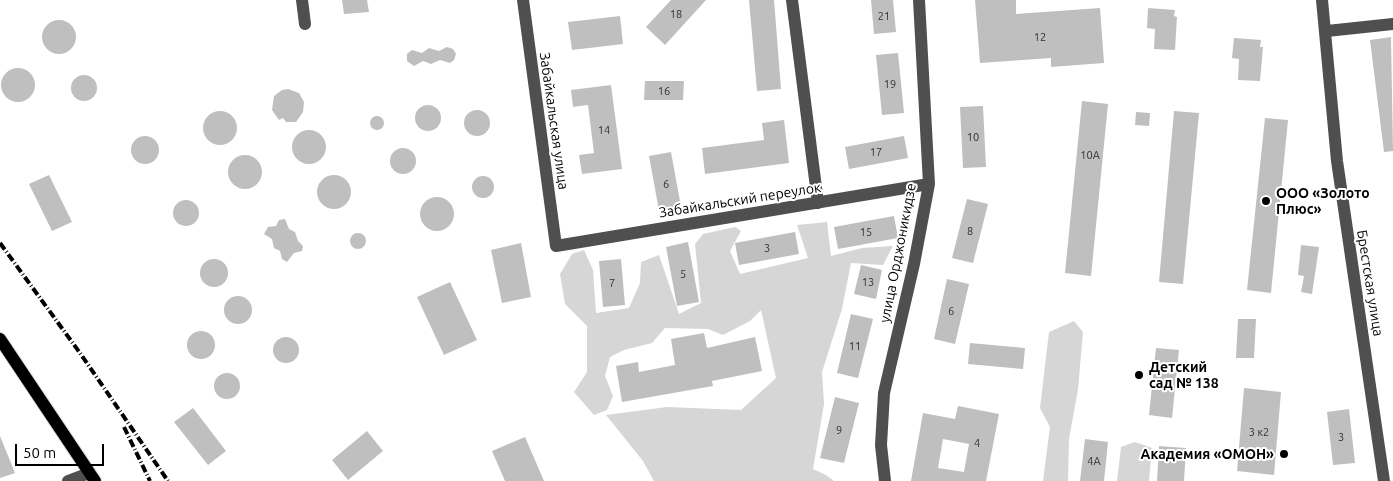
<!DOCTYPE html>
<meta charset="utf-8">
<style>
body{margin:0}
#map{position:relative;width:1393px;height:481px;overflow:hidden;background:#fff;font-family:Ubuntu,sans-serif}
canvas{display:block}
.scale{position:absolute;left:15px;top:444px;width:89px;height:22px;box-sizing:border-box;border:2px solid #000;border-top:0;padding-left:6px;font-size:15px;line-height:18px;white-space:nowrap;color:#000;-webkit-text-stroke:4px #fff;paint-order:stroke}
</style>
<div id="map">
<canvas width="1393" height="481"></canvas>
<div class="scale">50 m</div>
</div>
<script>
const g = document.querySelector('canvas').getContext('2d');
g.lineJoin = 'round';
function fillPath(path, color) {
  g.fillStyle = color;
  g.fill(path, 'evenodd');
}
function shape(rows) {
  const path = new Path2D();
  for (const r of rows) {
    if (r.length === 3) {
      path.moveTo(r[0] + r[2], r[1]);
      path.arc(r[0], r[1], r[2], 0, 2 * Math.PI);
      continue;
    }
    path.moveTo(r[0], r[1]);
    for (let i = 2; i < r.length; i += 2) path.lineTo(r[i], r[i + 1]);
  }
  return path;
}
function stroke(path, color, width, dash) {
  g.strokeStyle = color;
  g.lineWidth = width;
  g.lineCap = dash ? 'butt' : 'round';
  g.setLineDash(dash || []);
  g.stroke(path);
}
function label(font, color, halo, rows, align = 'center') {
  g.font = font + ' Ubuntu,sans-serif';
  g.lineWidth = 4;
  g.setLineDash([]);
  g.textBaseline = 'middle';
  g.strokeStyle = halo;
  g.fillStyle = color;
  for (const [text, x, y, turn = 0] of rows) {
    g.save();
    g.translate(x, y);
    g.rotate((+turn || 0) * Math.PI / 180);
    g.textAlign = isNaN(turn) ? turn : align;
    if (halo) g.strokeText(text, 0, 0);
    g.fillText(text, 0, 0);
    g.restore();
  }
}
fillPath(shape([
 [827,222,831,256,862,248,893,246,883,265,851,263,842,309,822,372,824,404,813,469,826,475,834,481,654,481,643,461,606,415,667,407,741,410,776,378,761,310,750,321,723,335,708,329,665,328,652,343,624,350,610,357,605,376,613,396,607,410,594,415,574,392,587,372,587,326,565,304,560,274,572,254,584,250,593,270,596,313,629,308,640,283,641,262,659,255,679,314,701,303,695,244,703,234,735,227,741,231,730,251,740,274,808,258,797,225],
 [1074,321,1083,332,1078,389,1069,439,1068,481,1043,481,1050,427,1040,408,1049,332],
 [1135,442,1152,448,1149,481,1117,481,1121,447]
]), '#d6d6d6');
fillPath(shape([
 [342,0,367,0,369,12,344,14],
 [671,0,706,0,665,45,646,27],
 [749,0,774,0,781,89,757,91],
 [871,0,893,0,896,32,874,34],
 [975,0,1016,0,1016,14,1100,8,1104,63,1051,67,1051,58,980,63],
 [1148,8,1175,10,1174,16,1177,17,1175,50,1154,49,1155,29,1147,28],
 [620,16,623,44,572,50,568,22],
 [59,37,17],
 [1391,37,1393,151,1384,152,1370,40],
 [1234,38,1261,40,1260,47,1263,47,1260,81,1238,80,1239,59,1232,58],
 [447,47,453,49,456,54,454,60,450,63,440,60,431,64,423,61,414,66,407,61,407,54,412,50,422,53,429,48,439,51],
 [898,53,904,113,882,115,876,55],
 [18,85,17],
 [84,88,13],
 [645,81,684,81,683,100,644,100],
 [611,85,622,169,582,174,579,155,594,153,588,105,573,107,571,90],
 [288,89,299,93,304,102,303,112,296,122,286,122,283,118,279,120,272,110,274,96,282,90],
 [1082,101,1108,104,1091,276,1065,273],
 [428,118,13],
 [983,106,986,167,963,168,960,107],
 [477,123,13],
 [1174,111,1199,113,1183,284,1159,282],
 [220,128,17],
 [1136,112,1150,113,1149,126,1135,125],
 [377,123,7],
 [1265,118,1288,120,1271,293,1247,290],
 [784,120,789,163,705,174,702,148,764,140,762,123],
 [309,147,17],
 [145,150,14],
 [904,136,908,158,849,169,845,147],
 [403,161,13],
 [671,152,682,212,660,216,649,156],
 [245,172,17],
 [49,175,72,222,52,231,29,184],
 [334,192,17],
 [483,187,11],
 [437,214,17],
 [967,199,988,204,973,263,952,258],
 [186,213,13],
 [894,216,898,238,838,249,834,227],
 [285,219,289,229,295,232,298,241,303,246,302,251,294,253,287,262,282,259,280,251,274,248,272,239,264,234,268,227,276,226,279,220],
 [795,232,799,254,739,265,735,243],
 [358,241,8],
 [688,242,699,302,677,306,666,247],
 [521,243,531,297,502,303,491,250],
 [1301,245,1319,247,1312,294,1301,292,1304,276,1298,275],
 [214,273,14],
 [621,259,625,305,603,307,599,261],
 [861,265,882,270,876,299,854,294],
 [947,279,969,284,955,344,934,339],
 [450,282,477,340,444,355,417,297],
 [238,310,14],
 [851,314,873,319,858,378,837,373],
 [1238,319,1256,319,1254,358,1236,358],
 [201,345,14],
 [704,333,707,348,755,337,762,371,712,381,713,386,622,402,616,366,638,362,639,372,675,365,671,339],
 [286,350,13],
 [970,343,1025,348,1023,369,968,364],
 [1156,348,1179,350,1172,418,1149,415],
 [227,386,13],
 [1244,388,1281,392,1274,475,1237,471],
 [835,397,859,403,844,463,820,458],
 [958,406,999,414,986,481,911,481,923,413,955,419],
 [943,439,969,444,964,472,938,468],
 [193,408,226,451,208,465,174,422],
 [1349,409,1355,463,1333,465,1327,412],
 [367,431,383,451,348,480,332,460],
 [0,436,15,473,0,478],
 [525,437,544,481,505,481,492,451],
 [1085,439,1108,442,1104,481,1080,481],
 [1159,446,1186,448,1184,481,1157,481]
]), '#bfbfbf');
const major = shape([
 [0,339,95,481]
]);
stroke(major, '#dbdbdb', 14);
stroke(shape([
 [302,0,305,24],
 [523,0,556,246,929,184],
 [792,0,818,203],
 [1322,0,1337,161,1384,481],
 [1327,31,1393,24],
 [68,481,89,473],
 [885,481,881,445,884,393,914,264,929,184,919,0]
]), '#4f4f4f', 12);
stroke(major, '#000', 12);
stroke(shape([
 [0,243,80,353,168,481],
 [124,427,150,481]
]), '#000', 4, [8, 2.5, 1, 2.5]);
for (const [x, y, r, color] of [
 [1266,201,5,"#000"],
 [1139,375,5,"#000"],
 [1284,454,5,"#000"]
]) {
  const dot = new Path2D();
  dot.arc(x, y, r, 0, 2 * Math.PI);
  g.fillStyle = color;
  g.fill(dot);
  stroke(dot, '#fff', 2);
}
label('11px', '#303030', null, [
 ["18",676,14],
 ["21",884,16],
 ["12",1040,37],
 ["19",890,84],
 ["16",664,91],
 ["14",604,130],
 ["10",973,137],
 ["17",876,152],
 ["10А",1090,155],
 ["6",666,184],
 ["8",970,231],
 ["15",866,232],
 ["3",767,248],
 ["5",683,274],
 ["13",868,282],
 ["7",612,283],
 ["6",951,311],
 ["11",855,346],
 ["9",839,430],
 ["3 к2",1259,432],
 ["3",1341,437],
 ["4",977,443],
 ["4А",1094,461]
]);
label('14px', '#000', '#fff', [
 ["Забайкальская улица",554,121,82],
 ["Забайкальский переулок",740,200,-9],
 ["улица Орджоникидзе",898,253,-79],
 ["Брестская улица",1370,283,81]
]);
label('bold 14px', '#000', '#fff', [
 ["ООО «Золото",1276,193],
 ["Плюс»",1276,209],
 ["Детский",1149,367],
 ["сад № 138",1149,383],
 ["Академия «ОМОН»",1274,454,"right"]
], 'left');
</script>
